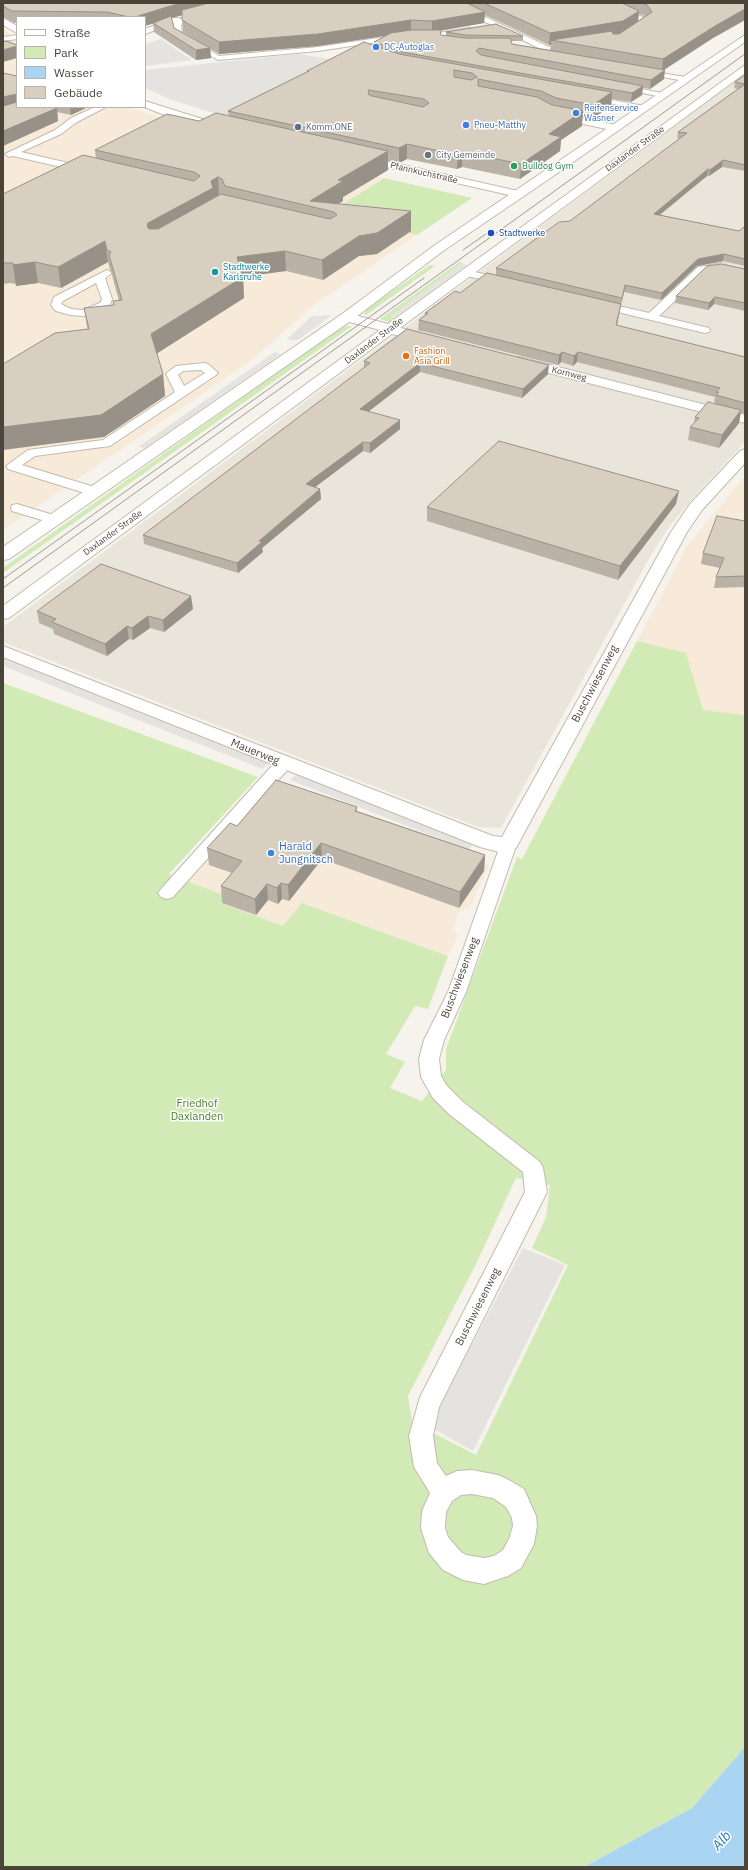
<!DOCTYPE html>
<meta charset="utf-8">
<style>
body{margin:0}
#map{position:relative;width:748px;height:1870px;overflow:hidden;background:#f6f3ec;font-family:"IBM Plex Sans",sans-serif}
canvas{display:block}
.frame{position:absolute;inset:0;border:4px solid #4b4439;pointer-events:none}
.legend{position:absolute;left:16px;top:16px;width:130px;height:92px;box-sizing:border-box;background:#fff;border:1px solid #b7b4b0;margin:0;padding:5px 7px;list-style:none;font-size:12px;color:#4b4439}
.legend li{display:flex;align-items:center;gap:8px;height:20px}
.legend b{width:20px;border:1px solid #b7b4b0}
</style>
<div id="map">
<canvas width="748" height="1870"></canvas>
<div class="frame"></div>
<ul class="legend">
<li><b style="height:5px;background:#fff"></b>Straße</li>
<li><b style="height:11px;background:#d2eab5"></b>Park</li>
<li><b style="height:11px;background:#a9d4f2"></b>Wasser</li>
<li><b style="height:11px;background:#d8cfc1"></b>Gebäude</li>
</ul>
</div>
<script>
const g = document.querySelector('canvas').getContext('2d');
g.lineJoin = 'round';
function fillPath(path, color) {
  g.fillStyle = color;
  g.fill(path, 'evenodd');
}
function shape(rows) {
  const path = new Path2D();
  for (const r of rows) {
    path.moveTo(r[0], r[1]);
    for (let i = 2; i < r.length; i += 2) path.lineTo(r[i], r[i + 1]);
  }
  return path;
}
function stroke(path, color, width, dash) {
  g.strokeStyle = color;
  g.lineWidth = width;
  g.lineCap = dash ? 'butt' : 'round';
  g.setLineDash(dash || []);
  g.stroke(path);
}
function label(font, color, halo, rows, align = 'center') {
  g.font = font + ' "IBM Plex Sans",sans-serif';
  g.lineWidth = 3;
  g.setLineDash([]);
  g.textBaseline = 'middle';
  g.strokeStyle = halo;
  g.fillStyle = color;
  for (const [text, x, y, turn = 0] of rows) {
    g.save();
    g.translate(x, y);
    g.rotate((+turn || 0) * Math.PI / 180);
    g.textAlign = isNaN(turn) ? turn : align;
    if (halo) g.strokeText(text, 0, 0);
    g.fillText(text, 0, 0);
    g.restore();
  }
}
fillPath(shape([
 [745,74,745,442,693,498,669,527,651,555,501,828,478,827,3,642,3,627]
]), '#eae5da');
fillPath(shape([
 [3,29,17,40,17,107,128,107,204,132,383,178,327,214,417,235,311,307,256,357,3,530],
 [745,476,745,715,703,710,686,653,637,641,687,546],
 [276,785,489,866,469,909,459,911,453,928,458,936,448,956,302,903,283,926,221,903,226,896,188,881]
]), '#f7ead8');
fillPath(shape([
 [384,178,472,198,417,235,327,214],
 [459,262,462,263,391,316,394,318,389,322,380,319],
 [430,265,435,266,366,315,364,314,367,309],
 [346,326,352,326,3,573,3,568,339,329],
 [637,641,686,653,703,710,745,715,745,1747,692,1808,584,1867,3,1867,3,683,258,777,169,874,226,896,221,903,283,926,302,903,448,956,428,1009,415,1006,386,1054,405,1062,390,1088,422,1101,446,1070,446,1049,517,857,522,859],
 [516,1178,550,1185,546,1217,532,1248,568,1265,476,1455,412,1422,408,1396,476,1264]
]), '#d2eab5');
fillPath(shape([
 [161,39,192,60,145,66,145,44],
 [298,54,342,61,229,118,172,100,145,88,145,70],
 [462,263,467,265,394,318,391,316],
 [332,315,298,340,286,340,312,316],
 [275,352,281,354,145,448,138,447],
 [3,658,39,672,268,763,263,769,123,714,3,666],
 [297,774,474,843,468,850,290,780],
 [523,1248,565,1265,473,1451,429,1426]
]), '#e5e3e0');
fillPath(shape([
 [745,1747,745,1867,584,1867,692,1808]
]), '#a9d4f2');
const service = shape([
 [446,3,456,3,549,47,573,43,577,45,573,47,545,51,446,3],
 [600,3,610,3,645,18,649,23,632,36,626,36,626,32,641,23,600,3],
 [173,18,179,18,183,20,181,27,182,33,219,56,318,47,411,33,432,34,470,28,474,30,470,32,432,38,411,37,318,51,218,60,176,36,173,27,174,23,145,34,145,29,173,18],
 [17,35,17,39,3,41,3,37,17,35],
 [637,69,685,77,689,79,685,81,640,73,637,73,637,69],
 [615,84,662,93,666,95,662,97,618,88,614,86,615,84],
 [585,95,644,106,648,108,644,110,588,99,584,97,585,95],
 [95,107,106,107,77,122,61,134,21,152,90,168,92,170,90,172,87,173,13,156,9,157,5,154,55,130,71,118,95,107],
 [558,113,616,125,620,128,616,131,555,118,554,116,558,113],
 [723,263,728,266,727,268,705,272,659,316,709,328,710,330,709,332,705,333,597,307,592,304,597,301,649,313,698,267,723,263],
 [107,270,112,273,105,278,112,299,109,307,100,312,83,316,70,315,56,311,51,305,54,297,107,270],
 [96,283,102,299,100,303,83,310,71,309,61,304,63,301,96,283],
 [466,270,510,280,511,282,506,285,462,275,461,273,466,270],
 [204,363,208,364,216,371,218,373,216,375,110,446,35,456,22,465,101,489,102,492,101,495,91,495,8,469,6,466,28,450,103,440,175,392,166,374,168,372,176,366,204,363],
 [201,370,205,373,184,386,178,375,183,371,201,370],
 [17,504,60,517,62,520,60,523,55,524,12,511,11,508,12,505,17,504],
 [284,758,290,759,292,763,290,767,173,897,167,899,161,897,158,893,161,889,278,759,284,758],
 [509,837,515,839,517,843,466,992,444,1040,439,1059,441,1076,447,1086,463,1102,540,1162,543,1168,547,1192,439,1407,433,1436,437,1463,446,1476,457,1471,472,1470,498,1475,507,1479,524,1489,536,1516,537,1526,534,1544,521,1568,508,1576,484,1584,463,1580,443,1570,429,1553,421,1528,422,1511,430,1493,414,1467,409,1436,420,1397,525,1192,523,1172,449,1114,433,1098,421,1077,419,1059,424,1040,448,992,501,843,503,839,509,837],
 [472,1494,493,1498,506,1507,512,1518,513,1526,509,1539,503,1550,494,1556,484,1558,466,1555,461,1552,448,1537,445,1528,446,1512,452,1501,461,1495,472,1494]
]);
const minor = shape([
 [3,18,17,26,17,33,3,25,3,18],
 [745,65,745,73,400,328,405,329,407,332,405,335,400,336,392,334,9,618,3,619,3,606,380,330,342,320,340,317,342,314,347,313,388,324,745,65],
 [145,101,215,123,216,125,211,128,162,114,144,107,145,101],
 [359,155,518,191,524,194,518,197,355,160,354,158,359,155],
 [519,357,745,415,745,423,514,364,512,361,514,358,519,357],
 [745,449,745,463,702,510,687,532,516,848,499,852,480,847,3,657,3,646,493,836,502,837,671,532,690,504,740,451,745,449]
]);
const tertiary = shape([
 [745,35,745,42,546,181,443,251,352,320,9,559,3,560,3,547,342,314,435,245,745,35]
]);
stroke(service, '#c2bbae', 2);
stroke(minor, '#c2bbae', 2);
stroke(tertiary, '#c2bbae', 2);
fillPath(service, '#fff');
fillPath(minor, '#fff');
fillPath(tertiary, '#fff');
stroke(shape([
 [463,250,493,229],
 [3,579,424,278],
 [3,588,745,54]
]), '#9a9a9a', 1);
fillPath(shape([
 [3,3,745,3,745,20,713,38,664,70,664,79,650,89,643,88,642,95,631,102,612,99,611,106,592,119,582,117,582,126,561,140,560,151,520,179,462,167,457,169,407,159,399,163,388,161,388,170,343,197,343,201,338,204,411,211,411,231,377,254,359,256,323,280,286,271,243,277,244,298,157,353,163,374,165,396,104,437,84,308,113,305,113,301,119,301,112,275,111,271,110,270,108,262,61,288,38,283,16,286,16,284,10,283,3,284,3,194,96,159,95,150,199,121,229,116,228,111,307,72,307,71,374,46,374,42,387,35,318,46,219,54,210,49,211,58,196,60,154,32,153,23,145,17,17,17,17,23,14,23,3,17],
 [639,14,645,16,638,21],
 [182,15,183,32,197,40,174,28,171,18],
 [485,15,549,45,551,45,550,50,512,44,511,41,523,41,523,36,446,32,446,36,441,35,440,31,484,23],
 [3,73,17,107,88,107,71,115,57,112,58,121,3,146],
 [745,75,745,171,722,167,709,176,707,176,660,215,739,231,745,226,745,266,723,261,697,266,661,300,624,292,621,305,619,314,617,326,745,357,745,414,741,413,739,423,719,448,688,440,690,427,694,423,695,417,715,404,715,402,714,402,715,397,577,362,573,366,561,362,558,365,418,330,419,320,425,315,425,313,460,293,496,275,496,268,570,221,680,139,677,138,678,132,738,89,734,88,735,82],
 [745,269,745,311,714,304,708,310,675,303,676,296],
 [407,329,548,374,522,398,420,372,369,411,400,429,370,453,363,451,315,487,320,489,321,499,262,548,263,552,238,573,144,544,143,535,364,368,364,361],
 [676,504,618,580,427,521,427,507],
 [745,521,745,587,714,588,716,577,720,568,701,564,703,553],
 [193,609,164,632,150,628,133,640,129,639,107,656,54,634,53,629,39,623,37,611],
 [357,807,357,811,485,855,484,871,459,908,322,859,289,901,282,899,278,904,268,900,256,915,222,903,221,886,232,873,209,865,207,848,237,826]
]), '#bab2a6');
fillPath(shape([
 [182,3,226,3,168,19,145,26,145,17,135,17,167,7],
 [745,9,745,20,713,38,662,71,663,59,715,26],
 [639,11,638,23,621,33,565,43,551,40,551,45,549,45,550,33],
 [485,12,484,23,432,32,432,21],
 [411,20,411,32,318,46,219,54,219,42],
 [17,46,17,58,3,62,3,50],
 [210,48,211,58,196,60,196,50],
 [665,70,664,79,650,89,651,80],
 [643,86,642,95,631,102,632,93],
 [612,92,611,106,592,119,593,105],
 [17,94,17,107,3,110,3,97],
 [70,107,88,107,71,115],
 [57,108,58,121,3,146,3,131],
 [583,111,582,126,561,140,560,151,520,179,521,164,549,134],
 [407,144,407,159,399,163,399,148],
 [388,151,388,170,343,197,343,201,328,210,310,201,338,180],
 [462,152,462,167,457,169,458,155],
 [723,160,722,167,709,176,710,170],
 [708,169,707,176,653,220,654,214],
 [218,177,219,197,150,243,147,226,148,223,211,181],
 [411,211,411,231,377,254,359,256,323,280,322,260,359,236],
 [105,241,108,262,61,288,58,267],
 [285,251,286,271,238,277,237,257],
 [724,254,723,261,697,266,661,300,662,293,698,259],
 [35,262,38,283,16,286,13,265],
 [243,277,244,298,153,356,151,334],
 [625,285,624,292,621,305,622,298],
 [715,297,714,304,708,310,709,303],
 [621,304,619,314,615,335,616,325],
 [562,352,561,362,558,365,559,355],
 [578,352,577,362,573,366,574,356],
 [420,363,420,372,360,418,360,409],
 [549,365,548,374,522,398,523,389],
 [163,374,165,396,104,437,3,450,3,427],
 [741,410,739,423,719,448,722,435],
 [400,420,400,429,370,453,370,443],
 [363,442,363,451,306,494,306,484],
 [320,489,321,499,262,548,263,552,238,573,237,563,259,541],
 [679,491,676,504,618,580,620,566],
 [191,596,193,609,164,632,163,620],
 [148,616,150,628,133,640,132,628],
 [127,626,129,639,107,656,105,644],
 [321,843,322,859,289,901,288,885],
 [485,855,484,871,459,908,460,892],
 [281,883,282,899,278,904,277,888],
 [267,884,268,900,256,915,255,899]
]), '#979187');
const building = shape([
 [3,3,182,3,167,7,135,17,129,17,107,12,12,11,3,6,3,3],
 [209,3,467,3,485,12,432,21,411,20,318,34,219,42,182,20,182,10,209,3],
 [484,3,622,3,639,11,623,21,550,33,484,3],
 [642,3,745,3,745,9,715,26,663,59,551,40,612,31,613,34,619,34,652,12,647,5,642,3],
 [171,16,174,28,210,48,196,50,153,23,171,16],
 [496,24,523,36,465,35,446,32,496,24],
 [411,30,440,30,441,35,465,38,510,38,512,44,665,70,651,80,479,48,476,51,481,55,643,86,632,93,402,52,374,42,391,33,411,30],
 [6,41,17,45,17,46,3,50,3,42,6,41],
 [364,42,399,54,612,92,593,105,556,98,541,91,478,79,478,86,537,97,552,105,583,111,549,134,561,137,521,164,462,152,458,155,407,144,399,148,228,111,309,71,307,71,364,42],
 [454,70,472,73,477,77,471,80,454,77,454,70],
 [369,90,424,99,429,103,423,107,372,96,368,94,369,90],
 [3,73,17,76,17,94,3,97,3,73],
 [745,75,745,165,723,160,710,170,708,169,654,214,739,231,745,226,745,259,724,254,698,259,662,293,625,285,622,298,496,268,559,222,570,221,687,133,678,132,745,84,735,82,745,75],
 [17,102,17,107,53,107,57,108,3,131,3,106,17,102],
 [216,113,388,151,338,180,343,181,310,201,411,211,377,233,359,236,322,260,285,251,237,257,243,277,151,334,163,374,101,415,3,427,3,364,55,333,89,329,84,308,114,305,113,301,122,300,109,255,111,252,107,250,105,241,58,267,35,262,13,265,13,263,3,263,3,194,83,155,194,181,200,176,194,172,95,150,167,114,199,121,216,113],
 [218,177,222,179,225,186,334,212,337,215,330,219,221,194,158,229,149,229,147,226,148,223,213,188,211,181,218,177],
 [721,264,745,269,745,303,715,297,709,303,676,296,707,266,721,264],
 [487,273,621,304,616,325,745,357,745,403,716,395,719,392,716,392,720,388,578,352,574,356,562,352,559,355,419,320,428,313,425,313,455,291,460,293,487,273],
 [407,329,549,365,523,389,420,363,360,409,400,420,370,443,363,442,306,484,320,489,259,541,262,542,237,563,143,535,370,363,364,361,407,329],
 [708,402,741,410,722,435,690,427,699,418,695,417,708,402],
 [499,441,679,491,620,566,427,507,499,441],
 [717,516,745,521,745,576,716,577,724,558,703,553,717,516],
 [101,564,191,596,163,620,148,616,132,628,127,626,105,644,52,622,56,619,37,611,101,564],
 [276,780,357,807,355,811,485,855,460,892,321,843,288,885,281,883,277,888,267,884,255,899,221,886,242,861,207,848,230,823,237,826,276,780]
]);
fillPath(building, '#d8cfc1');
stroke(building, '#979187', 1);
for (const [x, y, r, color] of [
 [376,47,4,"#3f7fe0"],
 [576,113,4,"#3f7fe0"],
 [466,125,4,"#3f7fe0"],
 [298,127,4,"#5c6f8a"],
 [428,155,4,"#6b7280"],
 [514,166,4,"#2e9e5b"],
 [491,233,4,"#1a4fb4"],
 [215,272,4,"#0f9aa8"],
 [406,356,4,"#e8710a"],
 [271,853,4,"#3f7fe0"]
]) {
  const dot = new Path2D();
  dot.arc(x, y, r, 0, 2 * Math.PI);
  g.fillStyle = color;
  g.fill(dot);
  stroke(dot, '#fff', 1.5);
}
label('9px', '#366cbe', '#fff', [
 ["DC-Autoglas",384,47],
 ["Reifenservice",584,108],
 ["Wasner",584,118],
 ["Pneu-Matthy",474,125]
], 'left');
label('9px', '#4e5e75', '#fff', [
 ["Komm.ONE",306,127]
], 'left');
label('9px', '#4b4439', '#fff', [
 ["Daxlander Straße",635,149,-36],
 ["Pfannkuchstraße",424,173,13],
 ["Daxlander Straße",374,341,-37],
 ["Kornweg",569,374,14],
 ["Daxlander Straße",113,533,-36]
]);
label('9px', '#5b616d', '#fff', [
 ["City Gemeinde",436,155]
], 'left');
label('9px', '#27864d', '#fff', [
 ["Bulldog Gym",522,166]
], 'left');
label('9px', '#164399', '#fff', [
 ["Stadtwerke",499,233]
], 'left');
label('9px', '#0d838f', '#fff', [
 ["Stadtwerke",223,267],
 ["Karlsruhe",223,277]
], 'left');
label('9px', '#c56008', '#fff', [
 ["Fashion",414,351],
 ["Asia Grill",414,361]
], 'left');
label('11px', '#4b4439', '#fff', [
 ["Buschwiesenweg",595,684,-62],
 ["Mauerweg",255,752,22],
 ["Buschwiesenweg",460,978,-69],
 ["Buschwiesenweg",478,1307,-63]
]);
label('11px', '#366cbe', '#fff', [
 ["Harald",279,847],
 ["Jungnitsch",279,860]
], 'left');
label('11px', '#4a7f2a', '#fff', [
 ["Friedhof",197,1104],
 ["Daxlanden",197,1117]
]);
label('italic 14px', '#2e7ab2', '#fff', [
 ["Alb",722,1841,-48]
]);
</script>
